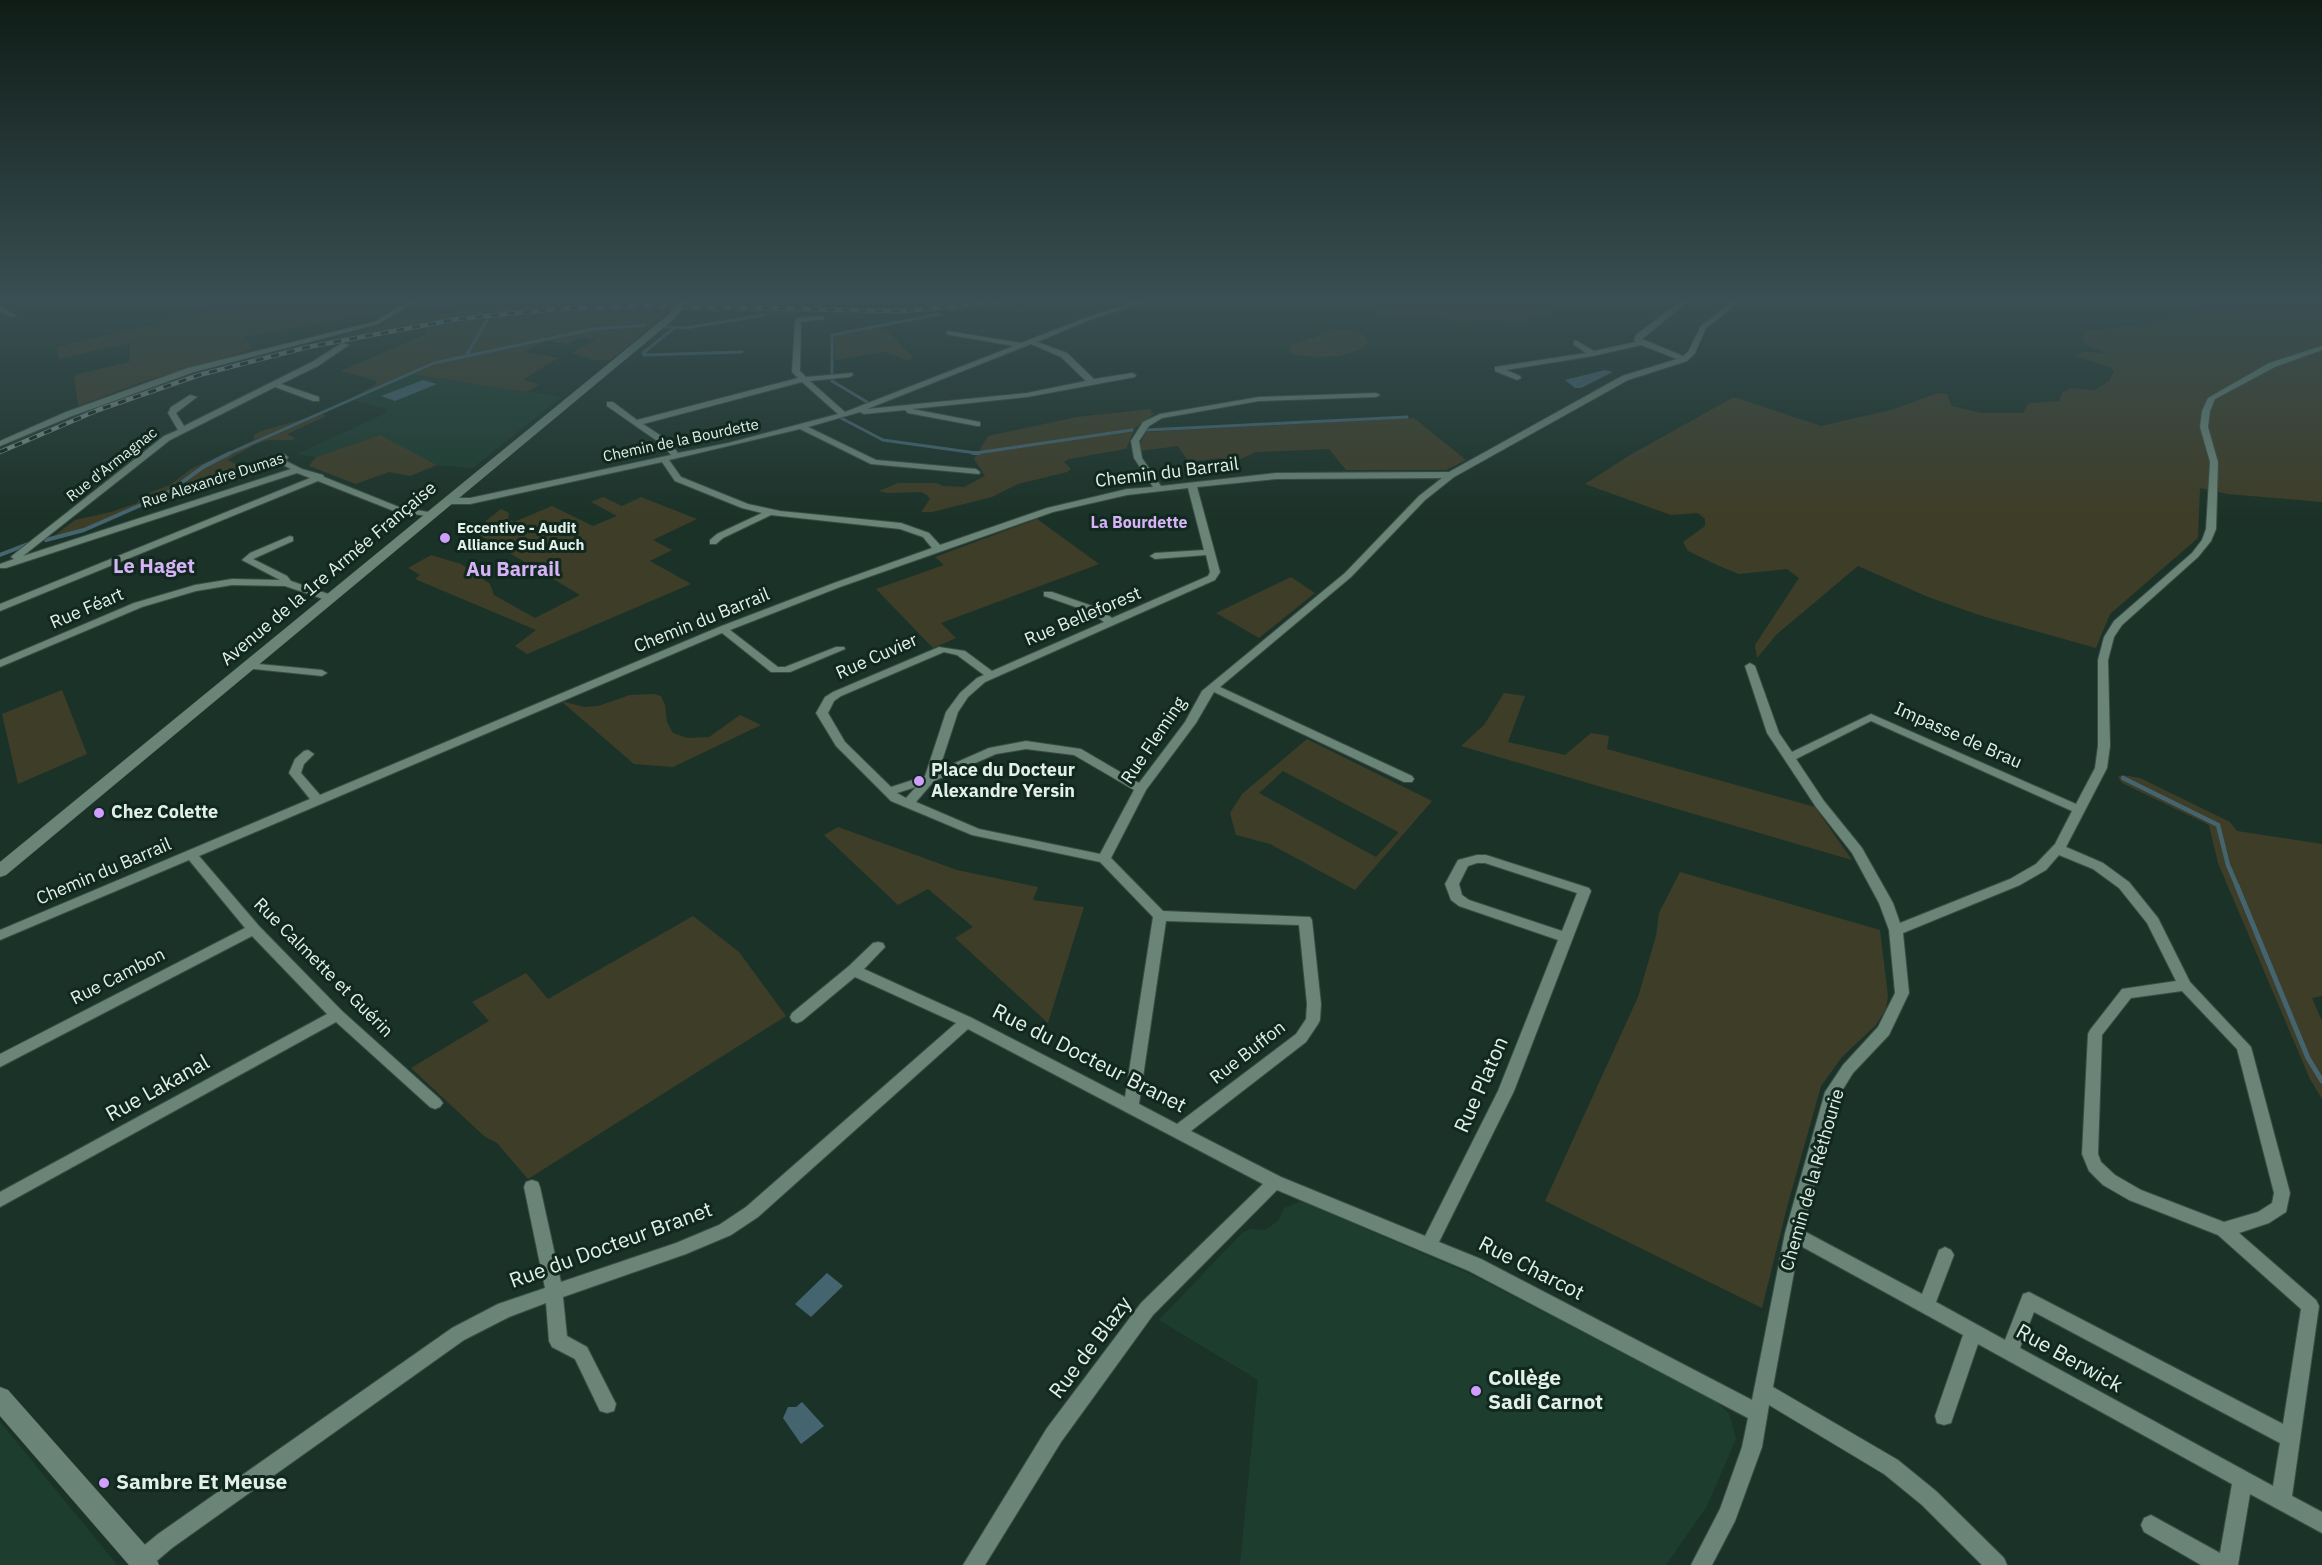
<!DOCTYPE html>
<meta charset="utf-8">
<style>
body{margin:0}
canvas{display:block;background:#1b3228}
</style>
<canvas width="2322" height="1565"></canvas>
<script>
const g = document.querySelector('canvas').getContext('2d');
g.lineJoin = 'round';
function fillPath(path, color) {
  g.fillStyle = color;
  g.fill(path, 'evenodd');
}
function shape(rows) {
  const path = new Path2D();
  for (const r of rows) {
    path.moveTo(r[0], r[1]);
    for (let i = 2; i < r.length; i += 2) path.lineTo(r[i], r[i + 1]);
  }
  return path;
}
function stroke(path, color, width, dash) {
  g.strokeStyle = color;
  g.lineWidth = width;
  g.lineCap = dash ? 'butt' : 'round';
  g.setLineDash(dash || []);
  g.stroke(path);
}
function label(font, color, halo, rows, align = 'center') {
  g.font = font + ' "IBM Plex Sans",sans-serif';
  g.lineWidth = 6;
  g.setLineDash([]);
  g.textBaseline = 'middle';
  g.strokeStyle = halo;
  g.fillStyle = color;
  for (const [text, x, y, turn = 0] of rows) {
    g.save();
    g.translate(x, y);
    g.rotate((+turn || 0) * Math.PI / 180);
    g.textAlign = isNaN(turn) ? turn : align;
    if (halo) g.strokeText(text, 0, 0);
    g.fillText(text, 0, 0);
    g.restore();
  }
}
fillPath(shape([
 [696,299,829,299,826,307,859,308,1056,299,993,308,898,314,595,310,511,316,411,328,310,348,203,377,103,411,0,455,0,448,33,432,124,396,194,374,306,344,463,315,600,304,692,304],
 [411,373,427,375,561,397,473,468,437,465,380,435,316,457,297,454,386,413,387,409,354,400],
 [1301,1201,1472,1275,1716,1402,1729,1413,1736,1439,1707,1506,1666,1565,1240,1565,1258,1380,1159,1320,1242,1233,1251,1229,1266,1230,1279,1220,1284,1208],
 [0,1422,110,1556,117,1565,0,1565]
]), '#1d3d2f');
fillPath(shape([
 [287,299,410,299,390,311,243,337,253,349,139,383,78,406,74,375,129,362,130,343,59,359,56,347,193,315],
 [508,299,636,299,625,304,463,315,306,344,379,327,404,317,433,316,475,309],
 [1387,299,1437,299,1462,303,1484,299,1587,299,1522,322,1481,319,1462,323,1437,318,1400,319,1381,315,1376,309,1381,301],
 [2263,299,2322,299,2322,502,2228,494,2200,488,2198,538,2110,614,2096,648,1982,616,1928,597,1858,566,1777,634,1757,658,1755,645,1799,578,1787,569,1739,574,1717,565,1688,551,1683,542,1705,526,1705,519,1698,513,1671,515,1585,484,1630,455,1734,397,1821,426,1891,410,1938,393,1947,394,1952,406,1981,413,2023,413,2029,403,2059,401,2063,392,2072,388,2095,390,2110,380,2114,371,2110,367,2076,356,2083,352,2105,353,2085,344,2083,336,2088,331,2158,323],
 [672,309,610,360,595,360,572,353,595,340,581,337,567,344,546,341,524,352,558,358,523,380,540,384,527,392,411,374,354,400,351,398,375,385,377,381,341,371,426,334,428,326,553,312],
 [882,326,914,358,907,360,884,352,835,360,834,335],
 [1345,329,1363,335,1368,342,1360,350,1338,356,1315,357,1296,355,1289,352,1291,345,1335,330],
 [1151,409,1151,413,1155,413,1135,428,1126,449,1069,459,1064,462,1071,469,1067,472,1018,484,992,497,932,512,921,512,930,499,927,495,921,492,887,493,879,491,898,483,936,483,943,486,964,487,985,476,974,459,988,436,1077,417],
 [322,414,326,416,287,434,295,438,293,440,269,440,258,443,227,460,241,466,226,474,192,482,105,523,47,541,75,520,111,512,137,503,141,496,170,485,191,469,254,440,254,435,261,431],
 [1414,418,1466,460,1446,470,1346,470,1329,449,1256,452,1234,462,1220,458,1189,462,1178,446,1140,451,1139,446,1146,432],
 [380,435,437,465,410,476,389,472,356,484,309,466,316,457],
 [603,497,622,506,641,497,697,519,653,540,672,550,650,561,691,584,527,654,515,646,536,630,415,579,420,575,408,568,431,555,461,564,490,584,494,595,535,618,580,595,481,536,471,533,501,509,509,513,508,519,514,522,552,506,593,526,617,516,591,502],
 [1037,519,1099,564,941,623,956,638,933,648,876,589,944,565,935,557],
 [1291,577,1315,593,1259,638,1216,613],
 [62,690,87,754,18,784,2,714],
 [1504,693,1525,696,1508,742,1565,755,1591,733,1609,736,1607,749,1815,807,1852,860,1461,746,1484,725],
 [654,694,661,696,665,705,667,722,673,733,687,738,709,737,740,715,761,725,673,767,634,764,561,701,584,707,598,706,630,695],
 [1307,739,1432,801,1355,890,1270,844,1236,835,1230,813,1242,794],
 [1283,771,1398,832,1398,833,1376,857,1259,793],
 [2122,775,2140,778,2230,822,2237,831,2322,844,2322,996,2312,998,2322,1021,2322,1099,2310,1079,2218,863,2209,825,2122,783,2118,777],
 [838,827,957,870,1038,887,1033,900,1084,907,1048,1023,955,938,973,927,928,889,898,905,824,835],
 [1680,872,1880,930,1888,996,1886,1009,1876,1025,1842,1057,1821,1086,1787,1207,1762,1308,1545,1201,1638,997,1656,936,1659,913],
 [693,916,739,952,786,1016,528,1179,497,1143,484,1136,411,1068,489,1021,472,1002,526,973,548,999]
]), '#3e3d27');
fillPath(shape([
 [1605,370,1613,372,1581,388,1575,388,1565,380],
 [423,380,437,384,395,401,381,396],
 [827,1273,843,1286,811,1317,795,1304],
 [802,1402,824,1426,801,1444,783,1418,788,1407,796,1407]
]), '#446570');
stroke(shape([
 [500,313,526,299],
 [665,327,686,328,764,315],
 [643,353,674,328],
 [644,355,742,352],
 [466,356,487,320],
 [832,374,832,335,940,314],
 [832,376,832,381,867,402],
 [841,418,883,440,976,453,1132,430],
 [1146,430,1407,417],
 [228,454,434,363,594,329,645,325]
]), '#446570', 3);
stroke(shape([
 [973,453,979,453],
 [46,540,84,530,166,494,203,467,230,453],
 [0,555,28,544]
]), '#446570', 4);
stroke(shape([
 [2123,778,2218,825,2228,865,2238,888]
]), '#446570', 4.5);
stroke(shape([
 [2237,886,2308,1058,2322,1081]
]), '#446570', 5);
const street = shape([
 [0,299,23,299,23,300,20,302,0,303,0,299],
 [412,299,420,299,378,324,194,372,72,416,0,446,0,441,66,412,188,368,374,322,412,299],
 [1144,299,1154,299,1092,319,1037,342,1067,353,1094,379,1132,373,1136,375,1135,377,1027,397,912,409,980,422,980,426,977,426,908,413,905,410,864,414,860,412,808,427,876,460,976,469,980,472,979,474,871,464,800,429,669,460,681,477,748,504,780,511,901,523,929,533,940,545,1047,508,1127,489,1153,487,1134,458,1131,441,1143,422,1160,414,1259,397,1376,393,1380,395,1376,397,1259,401,1162,418,1149,426,1139,441,1142,458,1161,486,1276,473,1449,472,1622,376,1677,359,1641,345,1593,356,1506,370,1520,376,1521,378,1517,380,1495,371,1495,367,1586,353,1574,345,1574,341,1577,341,1594,351,1636,342,1634,340,1637,334,1684,299,1691,299,1642,339,1683,356,1688,352,1701,326,1736,299,1743,299,1706,328,1695,353,1687,361,1628,380,1454,477,1425,500,1351,577,1220,687,1412,776,1414,779,1412,782,1404,782,1214,692,1196,723,1146,790,1111,858,1163,911,1310,917,1312,920,1321,1004,1320,1020,1318,1024,1306,1042,1191,1131,1281,1177,1425,1236,1498,1091,1558,940,1459,906,1451,900,1445,884,1458,860,1477,855,1486,855,1589,888,1591,891,1514,1091,1439,1242,1481,1259,1752,1400,1785,1233,1825,1092,1843,1065,1878,1027,1895,993,1889,930,1879,903,1852,853,1816,807,1767,733,1745,666,1750,663,1755,666,1779,733,1792,752,1871,714,2076,804,2095,768,2098,746,2098,660,2104,637,2114,621,2192,553,2202,540,2206,529,2210,462,2200,427,2202,411,2208,398,2269,363,2322,346,2322,350,2275,367,2215,399,2210,411,2208,427,2218,462,2216,529,2211,541,2198,557,2122,625,2114,637,2108,660,2110,746,2107,768,2066,847,2103,863,2129,882,2158,918,2190,982,2251,1047,2290,1193,2286,1212,2269,1223,2239,1233,2316,1300,2319,1306,2292,1496,2322,1512,2322,1533,2250,1494,2238,1565,2201,1565,2144,1532,2141,1525,2144,1518,2151,1515,2220,1553,2232,1484,1978,1344,1951,1423,1944,1425,1937,1423,1935,1416,1963,1335,1799,1245,1773,1387,1898,1460,1936,1491,2004,1558,2007,1565,1982,1565,1922,1505,1884,1474,1769,1405,1762,1447,1735,1521,1712,1565,1691,1565,1720,1509,1742,1447,1748,1418,1469,1271,1277,1190,1153,1315,1061,1442,985,1565,963,1565,1047,1428,1141,1303,1263,1184,968,1029,758,1217,731,1235,686,1254,563,1297,567,1336,587,1347,616,1404,614,1411,607,1413,600,1411,575,1359,552,1347,549,1341,546,1303,509,1317,464,1340,172,1548,152,1565,134,1565,132,1560,135,1553,158,1534,452,1328,498,1304,545,1288,524,1187,526,1182,532,1180,538,1182,540,1187,561,1282,676,1243,719,1225,746,1207,956,1023,855,977,802,1021,797,1023,792,1021,790,1017,792,1013,849,966,873,943,878,942,883,943,885,947,864,969,972,1018,1125,1097,1153,917,1100,862,972,835,891,801,836,746,816,713,825,697,833,692,939,647,965,651,992,671,1104,622,1090,612,1044,596,1044,592,1052,592,1098,608,1112,618,1208,576,1210,572,1206,555,1155,559,1150,556,1155,553,1204,550,1188,488,1127,495,1053,512,840,587,730,630,778,667,785,667,836,647,844,647,845,649,790,672,771,672,722,633,199,856,259,926,342,1011,440,1099,443,1103,440,1107,435,1109,430,1107,336,1022,0,1207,0,1192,327,1014,252,936,0,1067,0,1054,245,928,189,860,0,940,0,930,310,799,289,773,295,759,304,751,308,750,314,754,304,764,301,773,320,795,719,627,834,583,932,548,923,537,900,529,771,515,723,538,716,544,710,544,710,540,717,534,762,513,742,508,675,481,662,462,470,504,448,504,444,501,448,498,470,498,671,455,663,445,607,406,607,402,613,402,637,420,798,378,792,372,795,320,798,318,822,316,824,317,824,319,801,322,800,371,806,377,852,373,853,375,849,377,810,381,845,412,1014,346,950,335,946,333,947,331,1021,343,1088,317,1144,299],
 [1031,344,1061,357,1086,381,1027,393,867,409,1031,344],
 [802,382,838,414,728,443,678,453,669,441,643,424,802,382],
 [1442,478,1419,496,1345,573,1202,691,1185,722,1139,783,1081,749,1026,741,989,748,939,770,958,712,968,697,985,682,1215,580,1220,572,1197,487,1276,479,1442,478],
 [944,652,957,655,984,675,977,678,960,693,946,712,925,776,891,787,845,742,828,713,834,701,841,696,944,652],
 [1871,721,2072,811,2055,844,2036,864,2010,879,1900,923,1893,903,1862,848,1824,801,1796,759,1871,721],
 [1026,749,1074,755,1134,790,1100,854,979,829,916,802,934,781,996,754,1026,749],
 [916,787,906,798,897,793,916,787],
 [2059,855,2093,869,2119,888,2147,923,2176,981,2122,989,2090,1030,2088,1034,2082,1154,2089,1171,2103,1185,2129,1200,2218,1235,2301,1309,2283,1424,2029,1292,2023,1294,2005,1340,1936,1302,1954,1255,1951,1250,1945,1247,1939,1250,1922,1294,1802,1230,1840,1094,1853,1073,1889,1035,1909,993,1903,933,2020,885,2046,870,2059,855],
 [1477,863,1485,863,1577,893,1562,931,1469,900,1462,895,1459,884,1468,866,1477,863],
 [1166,921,1299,925,1307,1004,1306,1019,1296,1034,1177,1124,1139,1104,1166,921],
 [2182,991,2237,1049,2274,1193,2272,1203,2258,1212,2224,1222,2141,1190,2115,1175,2101,1162,2098,1154,2102,1035,2131,998,2182,991],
 [2034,1312,2280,1443,2273,1486,2020,1348,2034,1312],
 [0,306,2,307,16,316,11,317,0,311,0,306],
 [342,343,349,345,318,366,281,384,319,397,319,401,313,401,275,387,170,440,23,556,291,469,277,462,281,455,284,454,288,457,286,461,302,469,323,475,324,477,399,507,434,513,434,517,394,511,318,481,0,611,0,604,310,478,297,473,6,568,0,568,0,564,14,559,11,557,13,555,164,436,178,430,168,413,171,407,190,395,197,397,176,413,184,426,312,362,342,343],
 [290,536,293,537,293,541,253,559,287,576,291,581,334,596,334,600,326,600,285,586,232,585,196,591,142,607,0,667,0,660,134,603,195,585,232,579,280,580,242,560,250,553,290,536],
 [248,663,322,670,327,673,322,676,244,668,243,666,248,663]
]);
const secondary = shape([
 [682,299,690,299,674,319,6,875,0,877,0,862,668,315,682,299],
 [0,1387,8,1390,155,1556,159,1565,129,1565,0,1416,0,1387]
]);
stroke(street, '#394d44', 2);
stroke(secondary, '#394d44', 1);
fillPath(street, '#6a8477');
fillPath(secondary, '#6a8477');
const rail = shape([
 [0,452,98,410,199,375,308,347,458,319,555,309,641,306,901,311,1036,299]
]);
stroke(rail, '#7a8d84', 4.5);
stroke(rail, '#11281e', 3, [8]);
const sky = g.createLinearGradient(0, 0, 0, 518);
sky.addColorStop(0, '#0f1c16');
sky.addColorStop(0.58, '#394f53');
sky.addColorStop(1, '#394f5300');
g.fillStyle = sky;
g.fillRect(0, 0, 2322, 518);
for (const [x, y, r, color] of [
 [445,538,6,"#d19dfe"],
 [919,781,6,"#d19dfe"],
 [99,813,6,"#d19dfe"],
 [1476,1391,6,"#d19dfe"],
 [104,1483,6,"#d19dfe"]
]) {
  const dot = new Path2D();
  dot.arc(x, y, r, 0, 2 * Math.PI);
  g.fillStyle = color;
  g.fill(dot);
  stroke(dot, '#11281e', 2);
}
label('15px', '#e2f0e9', '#11281e', [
 ["Chemin de la Bourdette",681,441,-12],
 ["Rue d'Armagnac",112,465,-38],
 ["Rue Alexandre Dumas",213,481,-18]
]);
label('bold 15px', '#e2f0e9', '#11281e', [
 ["Eccentive - Audit",457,529],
 ["Alliance Sud Auch",457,546]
], 'left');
label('bold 16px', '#d6b2f6', '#11281e', [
 ["La Bourdette",1139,523]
]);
label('18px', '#e2f0e9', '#11281e', [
 ["Chemin du Barrail",1167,473,-7],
 ["Avenue de la 1re Armée Française",329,574,-40],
 ["Rue Féart",87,609,-23],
 ["Rue Belleforest",1083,617,-23],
 ["Chemin du Barrail",702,621,-22],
 ["Rue Cuvier",877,657,-24],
 ["Impasse de Brau",1958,736,24],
 ["Rue Fleming",1154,741,-56],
 ["Chemin du Barrail",104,872,-23],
 ["Rue Calmette et Guérin",323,968,45],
 ["Rue Cambon",118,977,-27],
 ["Rue Buffon",1248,1053,-38],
 ["Chemin de la Réthourie",1813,1180,-74]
]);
label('bold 18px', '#e2f0e9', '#11281e', [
 ["Place du Docteur",931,771],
 ["Alexandre Yersin",931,792],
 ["Chez Colette",111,813]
], 'left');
label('bold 20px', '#d6b2f6', '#11281e', [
 ["Le Haget",154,567],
 ["Au Barrail",513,570]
]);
label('21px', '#e2f0e9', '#11281e', [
 ["Rue du Docteur Branet",1089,1059,27],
 ["Rue Platon",1482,1085,-66],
 ["Rue Lakanal",158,1089,-29],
 ["Rue du Docteur Branet",611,1246,-20],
 ["Rue Charcot",1531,1269,27],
 ["Rue de Blazy",1091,1348,-53],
 ["Rue Berwick",2069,1359,29]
]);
label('bold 21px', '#e2f0e9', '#11281e', [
 ["Collège",1488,1379],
 ["Sadi Carnot",1488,1403],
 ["Sambre Et Meuse",116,1483]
], 'left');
</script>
